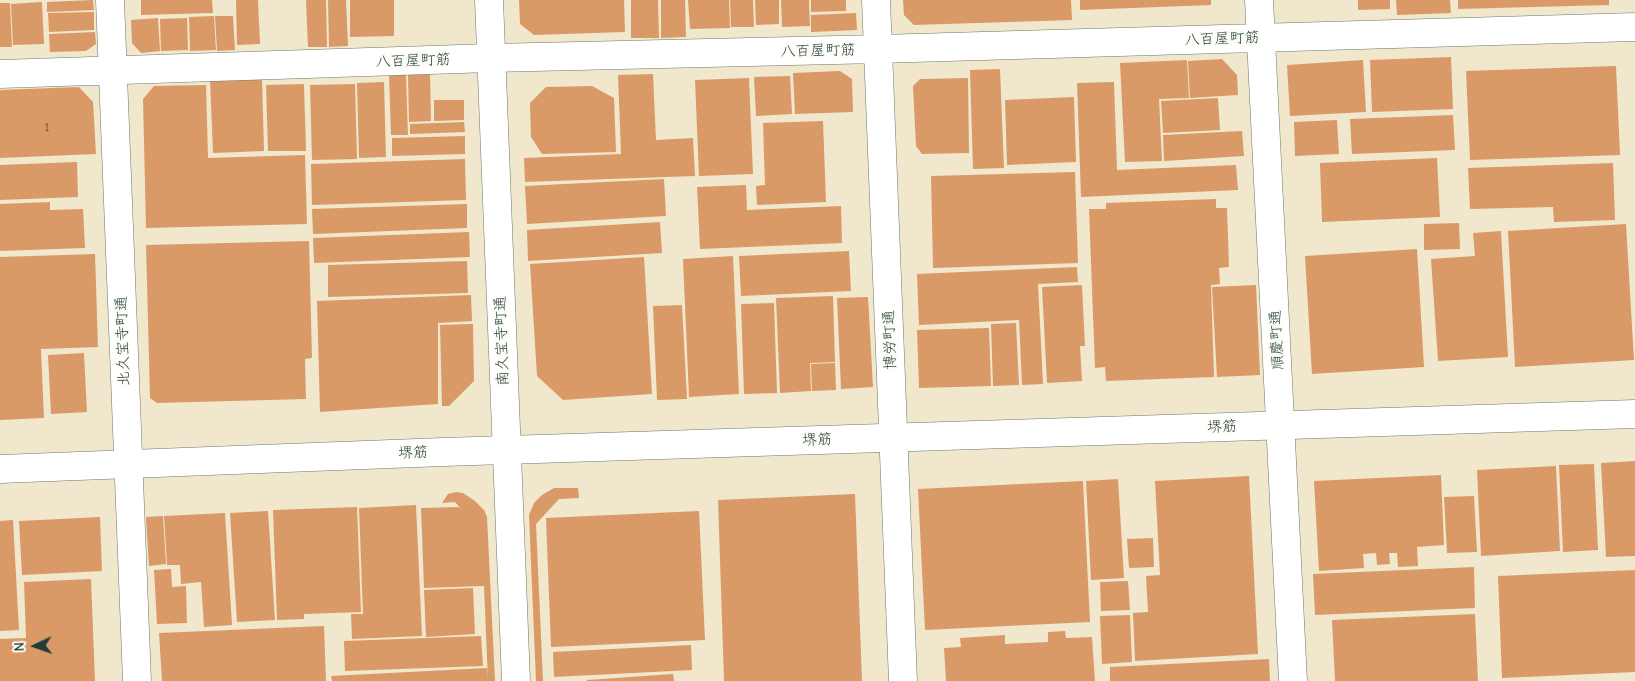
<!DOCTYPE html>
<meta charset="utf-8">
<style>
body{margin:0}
#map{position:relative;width:1635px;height:681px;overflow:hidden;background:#f1e7cd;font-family:"Comic Neue",sans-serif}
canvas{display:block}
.north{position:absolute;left:10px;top:621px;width:50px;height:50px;-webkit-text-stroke:4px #fdfcf7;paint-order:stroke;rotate:267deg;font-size:14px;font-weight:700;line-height:20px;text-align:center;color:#1f3d34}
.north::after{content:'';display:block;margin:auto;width:18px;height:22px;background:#1f3d34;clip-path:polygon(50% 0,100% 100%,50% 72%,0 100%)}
</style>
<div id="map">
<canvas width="1635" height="681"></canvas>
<div class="north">N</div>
</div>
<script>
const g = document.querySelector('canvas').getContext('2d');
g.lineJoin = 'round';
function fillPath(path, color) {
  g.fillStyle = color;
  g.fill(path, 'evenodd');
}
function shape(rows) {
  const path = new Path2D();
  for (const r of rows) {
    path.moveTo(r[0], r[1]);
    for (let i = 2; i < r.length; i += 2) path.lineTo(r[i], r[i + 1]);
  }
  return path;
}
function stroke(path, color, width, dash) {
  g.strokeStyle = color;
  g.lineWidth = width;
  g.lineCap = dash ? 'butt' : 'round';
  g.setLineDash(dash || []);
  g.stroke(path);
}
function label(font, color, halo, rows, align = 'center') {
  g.font = font + ' "Comic Neue","Klee One",sans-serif';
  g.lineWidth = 4.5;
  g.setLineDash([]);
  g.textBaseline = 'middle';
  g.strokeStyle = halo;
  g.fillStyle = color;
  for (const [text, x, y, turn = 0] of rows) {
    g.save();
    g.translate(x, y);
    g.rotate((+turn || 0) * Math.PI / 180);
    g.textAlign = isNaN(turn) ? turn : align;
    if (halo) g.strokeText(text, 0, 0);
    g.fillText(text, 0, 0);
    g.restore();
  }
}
fillPath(shape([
 [93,0,94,10,47,12,47,2],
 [141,0,212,0,213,13,141,15],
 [236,0,258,0,260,44,237,45],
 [306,0,326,0,327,47,308,47],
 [328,0,346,0,348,46,329,47],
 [350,0,394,0,394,36,350,37],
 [519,0,624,0,625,32,534,35,520,24],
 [631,0,658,0,659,38,631,38],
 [661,0,685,0,686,37,661,38],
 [688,0,729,0,730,28,690,29],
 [730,0,753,0,754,27,731,27],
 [755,0,779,0,779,24,756,25],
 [781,0,809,0,810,26,782,27],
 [811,0,846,0,846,11,811,12],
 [903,0,1071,0,1072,20,914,25,904,15],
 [1080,0,1211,0,1211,5,1080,10],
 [1358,0,1390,0,1390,9,1358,10],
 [1396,0,1450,0,1451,13,1397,15],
 [1458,0,1609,0,1609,5,1458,9],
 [42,2,44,44,13,45,11,4],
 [0,3,10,3,12,47,0,47],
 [94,12,94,30,49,32,48,13],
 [856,13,857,30,811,32,811,15],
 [214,16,216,50,190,51,189,17],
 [215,16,233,16,235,50,217,51],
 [158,18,160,51,141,53,132,43,131,20],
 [187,18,188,50,161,51,160,19],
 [95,32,96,44,86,51,50,52,49,34],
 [1451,57,1453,109,1372,112,1370,60],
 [1222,59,1237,75,1238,95,1190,98,1188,61],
 [1187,60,1189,98,1159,99,1162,161,1125,162,1120,63],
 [1363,60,1366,112,1290,116,1287,65],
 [1616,66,1620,155,1470,160,1466,71],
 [1000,69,1004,168,973,169,970,70],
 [840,71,852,79,853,112,795,114,793,73],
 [430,74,431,121,409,122,408,75],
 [653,74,656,140,693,138,695,176,525,182,524,158,621,154,618,75],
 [389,75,406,75,408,135,391,135],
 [790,76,792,114,756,116,754,77],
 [262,78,264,151,213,153,210,80],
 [749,78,753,174,699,176,695,80],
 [968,78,969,153,922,154,916,146,913,86,920,79],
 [384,82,386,157,359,158,357,83],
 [1114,82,1117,170,1236,165,1238,190,1081,197,1077,83],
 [304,84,306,151,268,151,266,85],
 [355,84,357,159,312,160,310,85],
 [206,85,208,158,305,155,307,224,146,228,143,99,154,86],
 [592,86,614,98,616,152,542,154,531,137,530,103,546,87],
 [79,87,93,102,96,154,0,158,0,90],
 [1074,97,1076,162,1007,165,1005,100],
 [1218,98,1220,130,1163,133,1161,101],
 [434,100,464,100,464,120,434,121],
 [1453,115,1455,150,1352,154,1350,119],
 [1337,120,1339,154,1295,156,1294,122],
 [823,121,826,202,757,205,756,186,765,185,763,123],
 [464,122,465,132,410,134,410,124],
 [1242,131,1244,156,1164,161,1163,135],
 [465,136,465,154,392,156,392,138],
 [1437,158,1440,217,1322,222,1320,163],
 [465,159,466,200,312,205,311,164],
 [77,162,78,197,0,200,0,165],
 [1613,163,1615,220,1554,222,1553,207,1470,209,1468,168],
 [1075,172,1078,263,933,268,931,176],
 [664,179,666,216,527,224,525,186],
 [746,185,747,210,841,206,842,243,700,249,697,187],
 [1216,199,1216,208,1227,208,1229,267,1219,268,1220,284,1211,285,1214,377,1106,381,1105,367,1095,368,1089,209,1106,209,1106,203],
 [50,202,50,210,83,209,85,248,0,251,0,204],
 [467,204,467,228,313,234,312,209],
 [660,222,662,253,528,261,527,230],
 [1459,223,1460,249,1424,250,1424,224],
 [1626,224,1634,360,1515,367,1508,231],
 [1501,231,1508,357,1438,361,1431,259,1475,256,1473,233],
 [469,232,470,257,314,263,313,238],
 [309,241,312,358,305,359,306,399,157,403,150,398,146,245],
 [1417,249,1424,367,1312,374,1305,256],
 [849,251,851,291,741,296,739,256],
 [95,254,98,347,41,349,44,418,0,420,0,257],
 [733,256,739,394,689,397,683,259],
 [644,257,652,394,563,400,537,376,530,264],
 [467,261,468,293,328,297,328,265],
 [1077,267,1078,282,1038,284,1043,384,1022,385,1019,320,919,325,917,274],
 [1082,285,1085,346,1080,346,1082,381,1047,383,1042,287],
 [1256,285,1260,375,1217,377,1212,287],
 [471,295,472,321,438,323,438,404,320,412,317,301],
 [833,296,835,362,810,363,811,391,780,393,776,298],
 [868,297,873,387,841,389,837,298],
 [774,303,777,393,744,394,741,304],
 [682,305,687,399,657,400,653,306],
 [1016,323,1019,385,993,386,991,324],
 [473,324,474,381,449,406,442,406,440,325],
 [989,328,991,386,919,388,917,330],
 [84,353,87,412,51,414,48,355],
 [835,363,836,390,812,391,811,364],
 [1635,461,1635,556,1606,557,1601,463],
 [1594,464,1598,550,1563,552,1559,465],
 [1556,466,1560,551,1481,556,1477,470],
 [1441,475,1444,545,1417,547,1418,566,1398,567,1397,553,1389,553,1390,564,1377,565,1376,553,1363,554,1364,568,1319,571,1314,481],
 [1249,476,1258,654,1135,661,1133,613,1148,612,1146,576,1160,575,1155,481],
 [1118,479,1124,578,1091,580,1086,481],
 [1083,481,1090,622,925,630,918,489],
 [554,488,578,488,579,498,559,499,536,524,543,681,536,681,529,515,534,503,542,495],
 [456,492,463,493,475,501,484,510,487,517,495,681,488,681,484,586,424,588,421,508,459,507,463,511,455,502,442,503,448,494],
 [855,494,862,681,724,681,718,500],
 [1474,496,1477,552,1447,553,1444,497],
 [416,505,422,636,352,639,351,614,363,614,359,508],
 [357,507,361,612,304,614,304,619,277,620,273,510],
 [268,511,275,620,237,622,230,513],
 [699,511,705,640,551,647,546,518],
 [225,513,232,625,204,627,201,582,181,584,180,565,167,565,164,516],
 [163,516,166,564,149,566,146,517],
 [100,517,102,571,22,575,19,521],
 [13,520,19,630,0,631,0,521],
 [1153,538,1154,567,1129,568,1127,539],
 [1474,567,1475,608,1315,615,1313,574],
 [171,569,172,587,186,586,187,623,157,624,154,570],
 [1635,570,1635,672,1502,678,1498,576],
 [91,579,95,681,0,681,0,639,26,638,24,582],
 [1128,581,1130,610,1101,611,1100,582],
 [473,588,475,634,426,637,424,590],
 [1475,614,1478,681,1335,681,1332,620],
 [1130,615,1132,662,1102,664,1100,616],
 [324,626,326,681,162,681,159,633],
 [1065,631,1066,638,1092,637,1095,681,946,681,944,648,961,647,960,638,1005,635,1005,644,1048,642,1048,632],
 [481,636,483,666,345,671,344,641],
 [691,645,692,670,554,677,553,652],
 [1269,659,1270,681,1110,681,1110,667],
 [487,668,488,681,332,681,331,676],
 [673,674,674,681,587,681,587,680]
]), '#da9a67');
const minor = shape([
 [110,0,137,681],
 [489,0,516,681],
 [876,0,903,681],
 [1259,0,1293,681],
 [0,74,491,58,879,49,1635,27]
]);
const secondary = shape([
 [0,469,443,452,1635,414]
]);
stroke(minor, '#68786a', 29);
stroke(secondary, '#68786a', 29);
stroke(minor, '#fff', 28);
stroke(secondary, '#fff', 28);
label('12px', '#4e5441', null, [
 ["1",47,128]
]);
label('15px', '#1f3d34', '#fdfcf7', [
 ["八百屋町筋",1222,39,-2],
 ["八百屋町筋",818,51,-1],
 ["八百屋町筋",413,61,-2],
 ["博労町通",890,340,-92],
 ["順慶町通",1277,340,-93],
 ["北久宝寺町通",123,341,-92],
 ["南久宝寺町通",502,341,-92],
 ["堺筋",1222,427,-2],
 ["堺筋",817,440,-2],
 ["堺筋",413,453,-2]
]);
</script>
